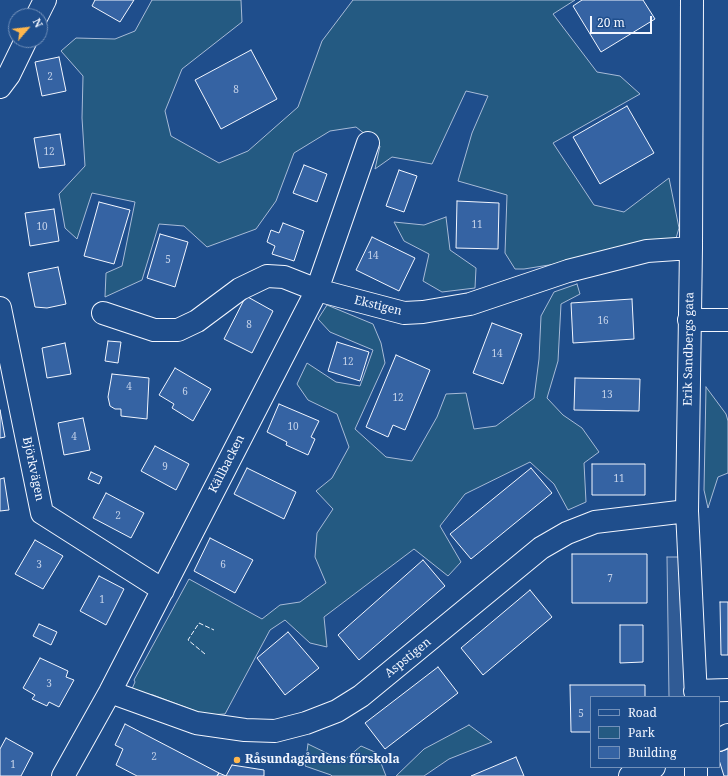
<!DOCTYPE html>
<meta charset="utf-8">
<style>
body{margin:0}
#map{position:relative;width:728px;height:776px;overflow:hidden;background:#1f4e8c;font-family:"Noto Serif",serif}
canvas{display:block}
.legend{position:absolute;left:590px;top:696px;width:130px;height:72px;box-sizing:border-box;background:#1f4e8c;border:1px solid #7391ba;margin:0;padding:5px 7px;list-style:none;font-size:12px;color:#f2f6ff}
.legend li{display:flex;align-items:center;gap:8px;height:20px}
.legend b{width:20px;border:1px solid #7391ba}
.north{position:absolute;left:8px;top:8px;width:40px;height:40px;box-sizing:border-box;background:#1f4e8c;border:1px solid #7391ba;border-radius:50%;rotate:62deg;font-size:11px;font-weight:700;line-height:16px;text-align:center;color:#f2f6ff}
.north::after{content:'';display:block;margin:auto;width:14px;height:18px;background:#ffb74d;clip-path:polygon(50% 0,100% 100%,50% 72%,0 100%)}
.scale{position:absolute;left:590px;top:16px;width:62px;height:18px;box-sizing:border-box;border:2px solid #f2f6ff;border-top:0;padding-left:5px;font-size:12px;line-height:14px;white-space:nowrap;color:#f2f6ff;-webkit-text-stroke:3px #1f4e8c;paint-order:stroke}
</style>
<div id="map">
<canvas width="728" height="776"></canvas>
<ul class="legend">
<li><b style="height:5px;background:#1f4e8c"></b>Road</li>
<li><b style="height:11px;background:#245a82"></b>Park</li>
<li><b style="height:11px;background:#3563a3"></b>Building</li>
</ul>
<div class="north">N</div>
<div class="scale">20 m</div>
</div>
<script>
const g = document.querySelector('canvas').getContext('2d');
g.lineJoin = 'round';
function fillPath(path, color) {
  g.fillStyle = color;
  g.fill(path, 'evenodd');
}
function shape(rows) {
  const path = new Path2D();
  for (const r of rows) {
    path.moveTo(r[0], r[1]);
    for (let i = 2; i < r.length; i += 2) path.lineTo(r[i], r[i + 1]);
  }
  return path;
}
function stroke(path, color, width, dash) {
  g.strokeStyle = color;
  g.lineWidth = width;
  g.lineCap = dash ? 'butt' : 'round';
  g.setLineDash(dash || []);
  g.stroke(path);
}
function label(font, color, halo, rows, align = 'center') {
  g.font = font + ' "Noto Serif",serif';
  g.lineWidth = 3;
  g.setLineDash([]);
  g.textBaseline = 'middle';
  g.strokeStyle = halo;
  g.fillStyle = color;
  for (const [text, x, y, turn = 0] of rows) {
    g.save();
    g.translate(x, y);
    g.rotate((+turn || 0) * Math.PI / 180);
    g.textAlign = isNaN(turn) ? turn : align;
    if (halo) g.strokeText(text, 0, 0);
    g.fillText(text, 0, 0);
    g.restore();
  }
}
const green = shape([
 [152,0,241,0,242,22,182,69,165,111,171,136,219,163,248,151,298,107,322,41,353,0,575,0,553,14,597,72,620,76,640,94,553,143,594,205,624,212,669,178,679,228,674,245,524,269,515,269,505,253,507,195,458,181,472,133,488,96,466,91,432,164,392,157,375,169,380,146,356,127,330,131,294,153,276,201,256,229,207,247,184,226,159,224,142,280,105,297,106,273,122,266,135,202,92,193,77,239,65,228,59,194,85,166,82,118,83,76,61,51,76,38,115,39,135,31,152,0],
 [446,217,450,250,476,268,475,288,442,292,423,281,429,254,404,241,394,222,424,225,446,217],
 [577,284,580,294,561,304,558,361,547,398,563,415,582,428,599,452,584,463,586,502,568,510,554,484,530,462,465,494,440,526,461,562,448,576,414,549,324,617,327,647,310,643,285,620,270,630,225,714,206,715,153,695,131,691,135,682,134,680,189,579,262,619,280,605,300,602,326,583,315,557,317,533,333,509,316,491,332,478,349,447,337,414,308,400,297,384,307,363,336,382,360,386,373,350,330,332,318,319,327,305,373,324,381,343,385,363,355,429,386,457,412,461,437,417,446,394,466,393,474,429,496,426,534,398,539,359,541,316,554,292,577,284],
 [706,387,726,414,728,421,728,473,718,477,708,508,704,490,706,387],
 [469,725,492,742,449,759,424,776,396,776,424,749,469,725],
 [308,744,343,761,361,746,377,753,386,776,332,776,331,775,305,766,308,744]
]);
fillPath(green, '#245a82');
stroke(green, '#a8bbd7', 1);
const parking = shape([
 [667,557,685,557,686,697,669,697,667,557]
]);
fillPath(parking, '#305b95');
stroke(parking, '#a8bbd7', 1);
const building = shape([
 [95,0,134,0,120,22,92,6,95,0],
 [582,0,643,0,655,19,601,52,573,6,582,0],
 [251,50,277,99,221,129,195,80,251,50],
 [59,57,66,91,42,96,35,62,59,57],
 [627,106,654,153,600,184,573,137,627,106],
 [60,134,65,165,39,168,34,138,60,134],
 [304,165,327,174,317,202,293,193,304,165],
 [399,170,417,176,404,212,386,206,399,170],
 [457,201,499,203,498,249,456,248,457,201],
 [99,202,130,210,114,264,84,256,99,202],
 [54,209,59,241,30,246,25,213,54,209],
 [283,223,304,231,294,261,272,254,275,246,267,242,271,230,279,233,283,223],
 [160,234,188,242,175,287,147,278,160,234],
 [372,237,415,258,399,291,356,270,372,237],
 [58,267,66,304,47,308,35,307,28,273,58,267],
 [246,296,273,311,252,353,224,339,246,296],
 [632,299,634,339,573,343,571,303,632,299],
 [492,323,522,334,503,384,473,373,492,323],
 [108,341,121,342,118,363,105,361,108,341],
 [337,342,369,352,360,381,328,371,337,342],
 [65,343,71,374,47,378,42,348,65,343],
 [396,355,430,370,405,430,393,425,388,437,366,427,396,355],
 [175,368,211,389,193,421,172,408,174,404,159,395,175,368],
 [112,374,149,378,147,419,121,416,121,409,115,409,110,406,108,397,112,374],
 [575,378,640,379,639,411,574,410,575,378],
 [279,404,319,421,311,437,315,439,308,455,286,445,287,442,267,432,279,404],
 [0,410,5,437,0,438,0,410],
 [83,418,90,450,64,455,58,423,83,418],
 [155,446,189,464,176,490,141,471,155,446],
 [592,464,645,464,645,495,592,495,592,464],
 [247,468,296,492,284,519,234,494,247,468],
 [531,468,552,493,471,559,450,534,531,468],
 [91,472,102,477,99,484,88,479,91,472],
 [4,478,9,510,0,511,0,479,4,478],
 [106,493,144,513,131,538,93,518,106,493],
 [210,538,253,560,235,593,194,571,210,538],
 [35,540,63,556,43,589,15,574,35,540],
 [572,554,647,554,647,603,572,603,572,554],
 [423,560,445,586,359,660,338,635,423,560],
 [99,576,124,589,106,625,80,611,99,576],
 [530,590,552,617,483,675,461,648,530,590],
 [720,602,728,602,728,655,721,655,720,602],
 [39,624,57,632,51,645,33,636,39,624],
 [620,625,643,625,643,662,620,663,620,625],
 [288,632,319,668,285,695,257,658,288,632],
 [40,658,68,671,66,677,74,680,59,707,49,702,47,706,32,699,35,695,23,688,40,658],
 [438,667,458,693,385,749,365,723,438,667],
 [570,685,645,685,645,697,591,697,591,732,571,732,570,685],
 [125,724,219,773,217,776,137,776,116,765,123,749,115,745,125,724],
 [6,738,33,753,21,776,0,776,0,749,6,738],
 [728,749,728,776,724,776,719,760,719,752,728,749],
 [516,757,524,776,471,776,516,757],
 [232,765,264,770,264,776,217,776,219,773,226,776,232,765]
]);
fillPath(building, '#3563a3');
stroke(building, '#f2f6ff', 1);
const minor = shape([
 [692,0,691,248,687,511,696,697],
 [37,16,45,0],
 [0,87,9,75,26,40],
 [0,308,42,513,163,590],
 [103,313,154,330,178,330,197,321,240,289,267,276,284,277,317,290,404,313,423,312,470,304,568,271,647,251,691,248],
 [689,320,728,320],
 [695,691,728,690],
 [110,692,196,723,245,730,275,731,306,723,337,711,361,696,541,548,567,533,595,522,687,511],
 [719,740,728,735],
 [63,776,110,692,317,290,368,143],
 [630,776,654,767],
 [696,776,696,767]
]);
stroke(minor, '#f2f6ff', 24);
stroke(minor, '#1f4e8c', 22);
stroke(shape([
 [205,654,188,640,199,623,214,630]
]), '#f2f6ff', 1, [5, 2]);
for (const [x, y, r, color] of [
 [237,760,4,"#ffb74d"]
]) {
  const dot = new Path2D();
  dot.arc(x, y, r, 0, 2 * Math.PI);
  g.fillStyle = color;
  g.fill(dot);
  stroke(dot, '#1f4e8c', 1.5);
}
label('10px', '#c3d1e8', null, [
 ["2",50,77],
 ["8",236,90],
 ["12",49,152],
 ["11",477,225],
 ["10",42,227],
 ["14",373,256],
 ["5",168,260],
 ["16",603,321],
 ["8",249,325],
 ["14",497,354],
 ["12",348,362],
 ["4",129,387],
 ["6",185,392],
 ["13",607,395],
 ["12",398,398],
 ["10",293,427],
 ["4",74,437],
 ["9",165,467],
 ["11",619,479],
 ["2",118,516],
 ["3",39,565],
 ["6",223,565],
 ["7",610,579],
 ["1",102,600],
 ["3",49,684],
 ["5",581,714],
 ["2",154,757],
 ["1",13,765]
]);
label('12px', '#f2f6ff', '#1f4e8c', [
 ["Ekstigen",378,306,14],
 ["Erik Sandbergs gata",689,349,-89],
 ["Källbacken",227,464,-63],
 ["Björkvägen",33,469,78],
 ["Aspstigen",408,658,-39]
]);
label('bold 12px', '#f2f6ff', '#1f4e8c', [
 ["Råsundagårdens förskola",245,760]
], 'left');
</script>
